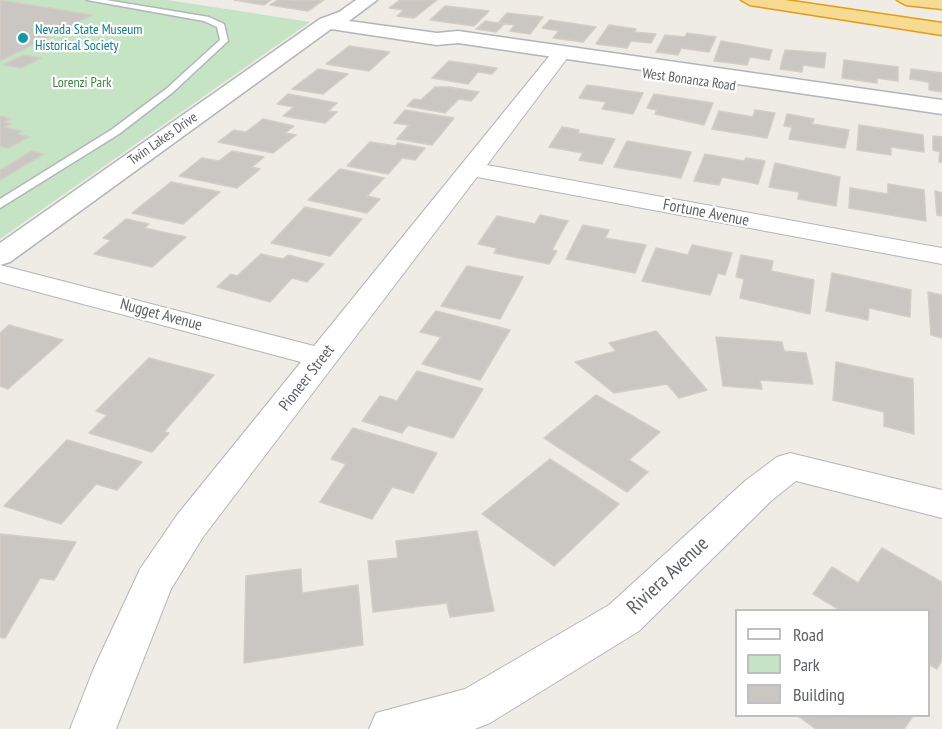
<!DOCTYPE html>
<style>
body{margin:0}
#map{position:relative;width:942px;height:729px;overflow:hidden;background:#eeece5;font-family:"PT Sans Narrow",sans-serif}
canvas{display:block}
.legend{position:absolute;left:735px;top:609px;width:195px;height:108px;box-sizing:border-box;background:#fff;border:2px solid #bebfc1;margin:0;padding:8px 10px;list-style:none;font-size:18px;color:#5d6064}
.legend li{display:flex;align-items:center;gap:12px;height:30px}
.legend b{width:30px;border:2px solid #bebfc1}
</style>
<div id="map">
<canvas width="942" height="729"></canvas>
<ul class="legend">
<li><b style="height:8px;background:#fff"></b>Road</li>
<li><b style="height:16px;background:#c4e4c3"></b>Park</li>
<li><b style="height:16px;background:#cac7c2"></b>Building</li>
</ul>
</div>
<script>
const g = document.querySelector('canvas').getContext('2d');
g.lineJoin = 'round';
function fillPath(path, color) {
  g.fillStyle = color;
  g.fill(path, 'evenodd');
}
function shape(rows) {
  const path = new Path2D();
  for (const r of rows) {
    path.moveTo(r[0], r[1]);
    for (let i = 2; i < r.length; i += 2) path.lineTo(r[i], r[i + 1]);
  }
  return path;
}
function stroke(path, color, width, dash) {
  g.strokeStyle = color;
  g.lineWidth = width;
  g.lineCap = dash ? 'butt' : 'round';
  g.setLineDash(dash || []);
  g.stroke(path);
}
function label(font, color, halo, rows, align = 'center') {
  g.font = font + ' "PT Sans Narrow",sans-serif';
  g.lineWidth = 4.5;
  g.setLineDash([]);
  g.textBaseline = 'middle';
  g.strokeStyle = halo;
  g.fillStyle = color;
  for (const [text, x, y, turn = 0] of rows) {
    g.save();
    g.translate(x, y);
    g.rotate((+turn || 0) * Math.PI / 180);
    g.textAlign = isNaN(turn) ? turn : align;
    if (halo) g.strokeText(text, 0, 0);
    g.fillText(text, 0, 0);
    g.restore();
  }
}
fillPath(shape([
 [0,0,168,0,310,22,0,239]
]), '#c4e4c3');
const building = shape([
 [0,0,92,15,0,61,0,0],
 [234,0,271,0,264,5,234,0],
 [278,0,324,0,308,11,270,5,278,0],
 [400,0,437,0,414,18,397,16,404,10,389,8,400,0],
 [445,6,489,11,474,26,430,20,445,6],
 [507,13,543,17,530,34,510,31,515,25,498,23,507,13],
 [550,20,596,27,583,42,553,38,559,31,542,28,550,20],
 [485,21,504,24,496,32,476,29,485,21],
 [609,25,636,29,634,32,656,34,651,43,631,41,627,48,596,44,609,25],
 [687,33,716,37,709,52,681,48,678,55,656,52,665,35,685,37,687,33],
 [721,41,772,50,769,60,750,57,747,65,714,61,721,41],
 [349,46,390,52,369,71,326,64,349,46],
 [785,50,826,53,824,68,803,65,802,72,780,69,785,50],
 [23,55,41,58,22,68,3,65,23,55],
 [844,60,898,67,898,81,877,78,877,83,842,78,844,60],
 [449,61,497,68,492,74,478,72,468,84,432,78,449,61],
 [318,69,348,74,323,94,292,89,318,69],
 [911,69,942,73,942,92,929,90,929,82,910,79,911,69],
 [587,85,643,93,633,114,602,109,606,102,579,98,587,85],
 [435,87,449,87,479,92,471,101,459,99,445,113,407,106,414,99,421,100,435,87],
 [288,94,337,103,328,111,337,112,325,123,283,116,294,107,277,104,288,94],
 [654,94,713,103,704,125,655,114,657,110,647,108,654,94],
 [405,110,454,118,432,145,397,139,409,125,394,123,405,110],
 [755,110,775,113,767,138,712,129,719,111,753,117,755,110],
 [787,114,814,119,812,124,849,130,845,148,789,139,792,127,784,126,787,114],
 [0,116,11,119,4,122,11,124,4,127,21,131,17,134,29,137,8,148,0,146,0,116],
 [263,119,294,126,285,133,296,135,273,153,218,142,234,130,246,132,263,119],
 [859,125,923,135,924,152,891,147,891,155,857,150,859,125],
 [562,127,579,130,578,133,615,139,602,164,579,160,583,153,549,147,562,127],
 [933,136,942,137,942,162,939,162,940,152,933,150,933,136],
 [627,141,691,152,681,178,614,167,627,141],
 [370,142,395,146,398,143,425,148,415,160,402,158,388,174,347,166,370,142],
 [32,151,44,154,0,180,0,170,32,151],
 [232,151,264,157,252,167,260,169,237,188,179,176,202,158,219,161,232,151],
 [705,154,744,161,746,158,765,161,758,184,722,177,719,185,694,181,705,154],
 [775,163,840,177,836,206,798,199,799,192,769,187,775,163],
 [340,169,384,178,367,196,380,199,367,213,308,200,340,169],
 [171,182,220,192,183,224,132,213,171,182],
 [888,184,924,190,926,221,849,208,850,188,888,194,888,184],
 [935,191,942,193,942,216,937,215,935,191],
 [305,207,362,219,330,256,271,243,305,207],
 [540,215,568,221,552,250,557,251,549,264,494,253,497,248,478,244,497,216,535,224,540,215],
 [126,219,149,224,144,228,186,237,152,267,94,254,111,240,103,238,126,219],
 [583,225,609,230,605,238,646,245,635,273,566,259,583,225],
 [692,245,732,253,725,275,718,273,710,295,642,281,656,248,688,255,692,245],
 [261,254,283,259,288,255,324,264,307,282,292,278,270,302,217,287,231,274,237,276,261,254],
 [741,255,773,261,771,271,814,280,810,314,740,298,744,279,736,277,741,255],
 [467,266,523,277,500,319,441,306,467,266],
 [832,273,911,290,910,317,869,308,868,320,826,311,832,273],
 [928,292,942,295,942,338,931,335,928,292],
 [436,311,510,330,480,380,422,364,441,337,420,332,436,311],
 [9,325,63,340,8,389,0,386,0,333,9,325],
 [656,331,707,390,679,398,667,384,614,393,575,362,616,351,609,343,656,331],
 [716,337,782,342,784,351,806,353,813,384,760,380,762,389,723,386,716,337],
 [149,358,214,375,164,432,169,433,152,452,89,433,107,415,96,411,149,358],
 [836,362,913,379,914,434,884,426,884,412,833,400,836,362],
 [417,371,483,389,453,438,408,425,402,433,362,421,380,396,397,401,417,371],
 [596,395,660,432,629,460,648,472,627,492,544,438,596,395],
 [353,428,437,453,413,493,392,487,372,519,320,502,346,464,331,459,353,428],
 [67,440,142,462,117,490,96,484,61,524,4,506,67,440],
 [550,459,619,504,554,566,482,514,550,459],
 [477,531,494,611,450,617,447,603,373,612,368,561,398,558,396,541,477,531],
 [0,534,76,542,54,580,40,578,5,638,0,637,0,534],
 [882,548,942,582,942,660,937,669,928,664,928,610,840,610,813,594,832,567,858,583,882,548],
 [301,569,302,593,358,585,363,645,244,663,246,576,301,569],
 [798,716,913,716,904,729,816,729,798,716]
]);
fillPath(building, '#cac7c2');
stroke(building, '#d3cdc3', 1.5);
const service = shape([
 [87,0,106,0,209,17,224,24,228,41,172,93,119,134,0,208,0,199,111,130,166,89,220,40,217,27,204,21,87,0]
]);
const minor = shape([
 [562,47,571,53,487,165,942,248,942,264,477,177,203,537,171,589,116,729,70,729,94,668,140,569,177,515,301,362,0,282,0,265,314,346,555,49,562,47],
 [790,453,942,490,942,518,796,481,771,501,639,631,490,723,475,729,369,729,376,713,465,689,609,605,745,481,777,457,790,453]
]);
const tertiary = shape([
 [356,0,377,0,349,21,437,33,458,31,942,100,942,114,458,43,437,45,331,29,10,262,0,265,0,243,320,19,339,12,356,0]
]);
const motorway = shape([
 [741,0,785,0,942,23,942,35,750,5,741,0],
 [897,0,942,0,942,9,906,5,897,0]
]);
stroke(service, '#b2b5b9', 3);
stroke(minor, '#b2b5b9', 2);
stroke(tertiary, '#b2b5b9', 3);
stroke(motorway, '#e69c0d', 3);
fillPath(service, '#fff');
fillPath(minor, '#fff');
fillPath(tertiary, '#fff');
fillPath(motorway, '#f7db93');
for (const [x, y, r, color] of [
 [23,38,6,"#0f9aa8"]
]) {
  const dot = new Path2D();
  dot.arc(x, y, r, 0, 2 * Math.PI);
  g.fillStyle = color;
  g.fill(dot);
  stroke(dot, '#fff', 2);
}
label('14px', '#0d838f', '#fff', [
 ["Nevada State Museum",35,30],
 ["Historical Society",35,46]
], 'left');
label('14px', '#5d6064', '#fff', [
 ["West Bonanza Road",689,80,8],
 ["Twin Lakes Drive",163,139,-35]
]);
label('14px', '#3b853c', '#fff', [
 ["Lorenzi Park",82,83]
]);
label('16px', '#5d6064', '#fff', [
 ["Fortune Avenue",706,213,11],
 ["Nugget Avenue",161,315,15],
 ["Pioneer Street",307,378,-52]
]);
label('20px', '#5d6064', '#fff', [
 ["Riviera Avenue",668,576,-43]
]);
</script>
